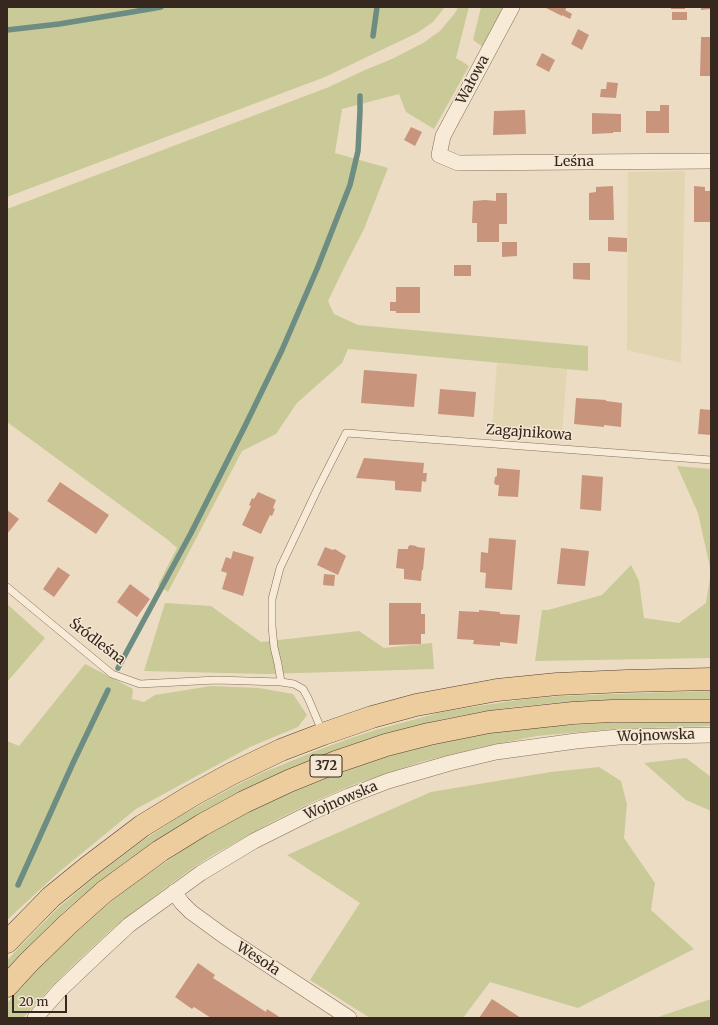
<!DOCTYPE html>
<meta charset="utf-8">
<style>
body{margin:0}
#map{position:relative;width:718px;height:1025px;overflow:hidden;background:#ecdcc4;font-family:Merriweather,serif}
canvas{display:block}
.frame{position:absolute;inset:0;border:8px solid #36281f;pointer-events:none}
.scale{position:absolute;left:12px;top:995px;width:55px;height:18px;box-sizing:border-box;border:2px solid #36281f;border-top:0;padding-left:5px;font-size:12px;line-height:14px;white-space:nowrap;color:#36281f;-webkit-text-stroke:3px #f4e7d3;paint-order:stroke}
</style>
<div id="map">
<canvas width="718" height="1025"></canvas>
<div class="frame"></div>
<div class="scale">20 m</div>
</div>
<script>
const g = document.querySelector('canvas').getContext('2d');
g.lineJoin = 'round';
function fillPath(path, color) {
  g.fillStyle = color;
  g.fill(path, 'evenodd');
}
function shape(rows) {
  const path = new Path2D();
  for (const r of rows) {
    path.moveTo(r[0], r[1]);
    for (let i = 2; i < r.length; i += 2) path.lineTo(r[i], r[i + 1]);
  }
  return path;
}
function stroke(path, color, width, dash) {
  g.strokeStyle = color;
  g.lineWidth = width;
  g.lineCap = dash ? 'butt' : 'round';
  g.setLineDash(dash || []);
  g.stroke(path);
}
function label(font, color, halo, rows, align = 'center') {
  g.font = font + ' Merriweather,serif';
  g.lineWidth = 3;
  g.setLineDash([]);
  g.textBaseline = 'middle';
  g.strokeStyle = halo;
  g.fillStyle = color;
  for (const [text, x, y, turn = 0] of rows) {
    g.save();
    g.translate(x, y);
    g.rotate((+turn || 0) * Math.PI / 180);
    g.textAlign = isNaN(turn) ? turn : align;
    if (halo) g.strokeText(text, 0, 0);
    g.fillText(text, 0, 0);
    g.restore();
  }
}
fillPath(shape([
 [685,171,681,363,627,350,628,172],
 [497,363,567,369,562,433,492,429]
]), '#e1d5b2');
fillPath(shape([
 [7,7,445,7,433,22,417,33,325,77,7,197],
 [458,7,469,7,456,58,469,66,434,129,406,112,399,94,342,109,335,153,388,168,364,229,345,266,328,301,334,314,358,325,588,346,588,371,348,349,342,363,297,403,276,434,242,451,168,592,158,585,177,548,168,540,7,422,7,209,329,87,365,70,392,59,423,43,440,31,455,13],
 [481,7,504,7,483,47,473,40],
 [677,466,711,469,711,658,535,661,542,610,548,610,602,595,631,565,639,581,644,618,679,623,706,603,711,572,698,513],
 [165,603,211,606,261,642,359,631,384,648,432,643,434,669,267,674,144,671],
 [7,604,45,638,7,682],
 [85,664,133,689,132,699,144,702,155,695,211,686,259,688,293,694,307,715,298,727,250,747,136,809,59,872,7,920,7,741,19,746],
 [711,691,711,699,652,699,565,702,515,707,480,712,444,719,380,735,347,746,291,768,254,785,227,798,180,825,128,860,108,875,69,907,50,925,7,969,7,960,57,909,97,875,145,839,182,815,237,785,262,773,318,750,348,739,375,730,442,712,478,706,526,699,560,696,642,693],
 [711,721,711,726,614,729,537,736,482,747,421,762,355,784,306,805,272,822,213,855,187,872,156,895,112,929,85,954,53,985,23,1018,7,1018,7,1003,26,981,62,945,113,900,141,879,192,844,241,816,285,795,353,768,389,756,436,744,484,734,516,730,543,727,602,723],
 [686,758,711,777,711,811,686,800,644,763],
 [599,767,621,781,627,804,624,838,655,883,651,910,694,949,578,1008,490,982,463,1018,370,1018,310,980,360,903,287,855,431,792,551,772],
 [711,999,711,1018,655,1018]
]), '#c9ca98');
stroke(shape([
 [7,30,59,24,132,12,161,7],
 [373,36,377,7],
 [118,668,191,533,245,426,282,350,317,269,350,185,358,151,360,111,360,96],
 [18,885,73,763,108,690]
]), '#6d8d82', 5.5);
fillPath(shape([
 [544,7,567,7,565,10,572,14,570,19,562,15,562,16],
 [671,7,685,7,685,9,671,9],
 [701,7,711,7,711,9,701,10],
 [672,12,687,12,687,20,672,20],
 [578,29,589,35,582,50,571,44],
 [701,37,711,37,711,76,700,76],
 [542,53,555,60,549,72,536,65],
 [607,82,618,83,616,98,600,97,601,89,606,89],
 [660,105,669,105,669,133,646,133,646,111,660,111],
 [525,110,526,134,493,135,494,111],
 [592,113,621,114,621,132,613,132,613,133,592,134],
 [411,127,422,132,415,146,404,140],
 [613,186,614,220,589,220,589,193,596,192,596,187],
 [694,186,705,187,705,191,711,191,711,222,694,222],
 [496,193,507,193,507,224,499,224,499,242,477,242,477,223,472,223,473,201,485,200,496,201],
 [608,237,627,238,627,252,608,251],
 [502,242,517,242,517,256,502,257],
 [573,263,590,263,590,280,573,279],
 [454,265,471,265,471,276,454,276],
 [396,287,420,287,420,313,396,313,396,311,390,311,390,302,396,302],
 [710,341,711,341,711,359,710,359],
 [364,370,417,374,414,407,361,403],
 [440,389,476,392,474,417,438,414],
 [576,398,606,400,606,401,622,403,621,427,604,425,604,427,574,424],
 [700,409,711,410,711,435,698,434],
 [364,458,424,463,423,473,427,473,426,482,422,481,421,492,395,490,395,481,356,478],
 [497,468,520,470,518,497,498,496,499,485,496,485,494,483,495,477,497,476],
 [582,475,603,477,601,511,580,509],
 [60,482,109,515,96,534,47,501],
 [258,492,276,500,273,508,275,509,272,516,270,515,261,534,242,525,251,506,249,505,252,498,254,499],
 [7,510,19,519,7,534],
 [489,538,516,540,512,590,485,588,486,573,480,572,481,552,488,553],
 [410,545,416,546,417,547,425,548,423,570,422,570,421,581,404,579,404,569,396,568,398,549,408,549,408,547],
 [325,547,333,550,335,549,346,556,338,575,317,565],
 [561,548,589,551,585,586,557,584],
 [233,551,254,557,243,596,222,589,227,573,221,571,226,557,231,559],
 [58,567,70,575,54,597,43,589],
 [324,574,335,575,334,586,323,585],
 [130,584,150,599,137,617,117,602],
 [389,603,421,603,421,614,425,614,425,634,421,634,421,644,389,645],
 [479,610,500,612,500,614,520,615,517,644,500,642,500,646,473,644,474,640,457,639,459,611,479,612],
 [198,963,215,975,213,978,266,1012,267,1009,281,1018,211,1018,194,1007,192,1009,175,997],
 [492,999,521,1018,479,1018]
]), '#c8947b');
const service = shape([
 [7,587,112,674,140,684,216,680,281,682],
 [322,731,308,698,303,689,294,684,281,682,278,664,274,647,272,626,272,599,280,568,318,488,346,433,711,460]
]);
const minor = shape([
 [512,7,443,136,439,155,458,163,711,161],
 [174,892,182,903,191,912,224,936,349,1018],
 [35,1018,60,990,101,951,129,925,201,873,254,841,310,813,349,796,388,781,450,763,496,752,576,741,619,737,711,735]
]);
const primary = shape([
 [7,942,51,897,88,867,142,826,191,796,231,774,281,750,323,734,372,717,416,705,497,690,557,684,627,681,711,679],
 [7,986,28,963,67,925,104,892,160,851,202,825,244,802,289,781,336,762,386,745,429,734,489,722,573,713,612,711,711,711]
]);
stroke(service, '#866e5b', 8);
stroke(minor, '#866e5b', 16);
stroke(primary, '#543d2f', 23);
stroke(service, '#f7ead7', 7);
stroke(minor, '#f7ead7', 15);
stroke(primary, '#edcd9d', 22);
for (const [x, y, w] of [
 [326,766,32]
]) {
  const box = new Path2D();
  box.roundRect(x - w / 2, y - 11, w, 22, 3);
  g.fillStyle = '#f4e7d3';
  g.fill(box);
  stroke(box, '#36281f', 1);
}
label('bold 13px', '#36281f', null, [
 ["372",326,766]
]);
label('14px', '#36281f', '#f4e7d3', [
 ["Wałowa",473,80,-62],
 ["Leśna",574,162],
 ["Zagajnikowa",529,433,4],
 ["Śródleśna",97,642,37],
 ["Wojnowska",656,736,-2],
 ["Wojnowska",341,801,-23],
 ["Wesoła",258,959,33]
]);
</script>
